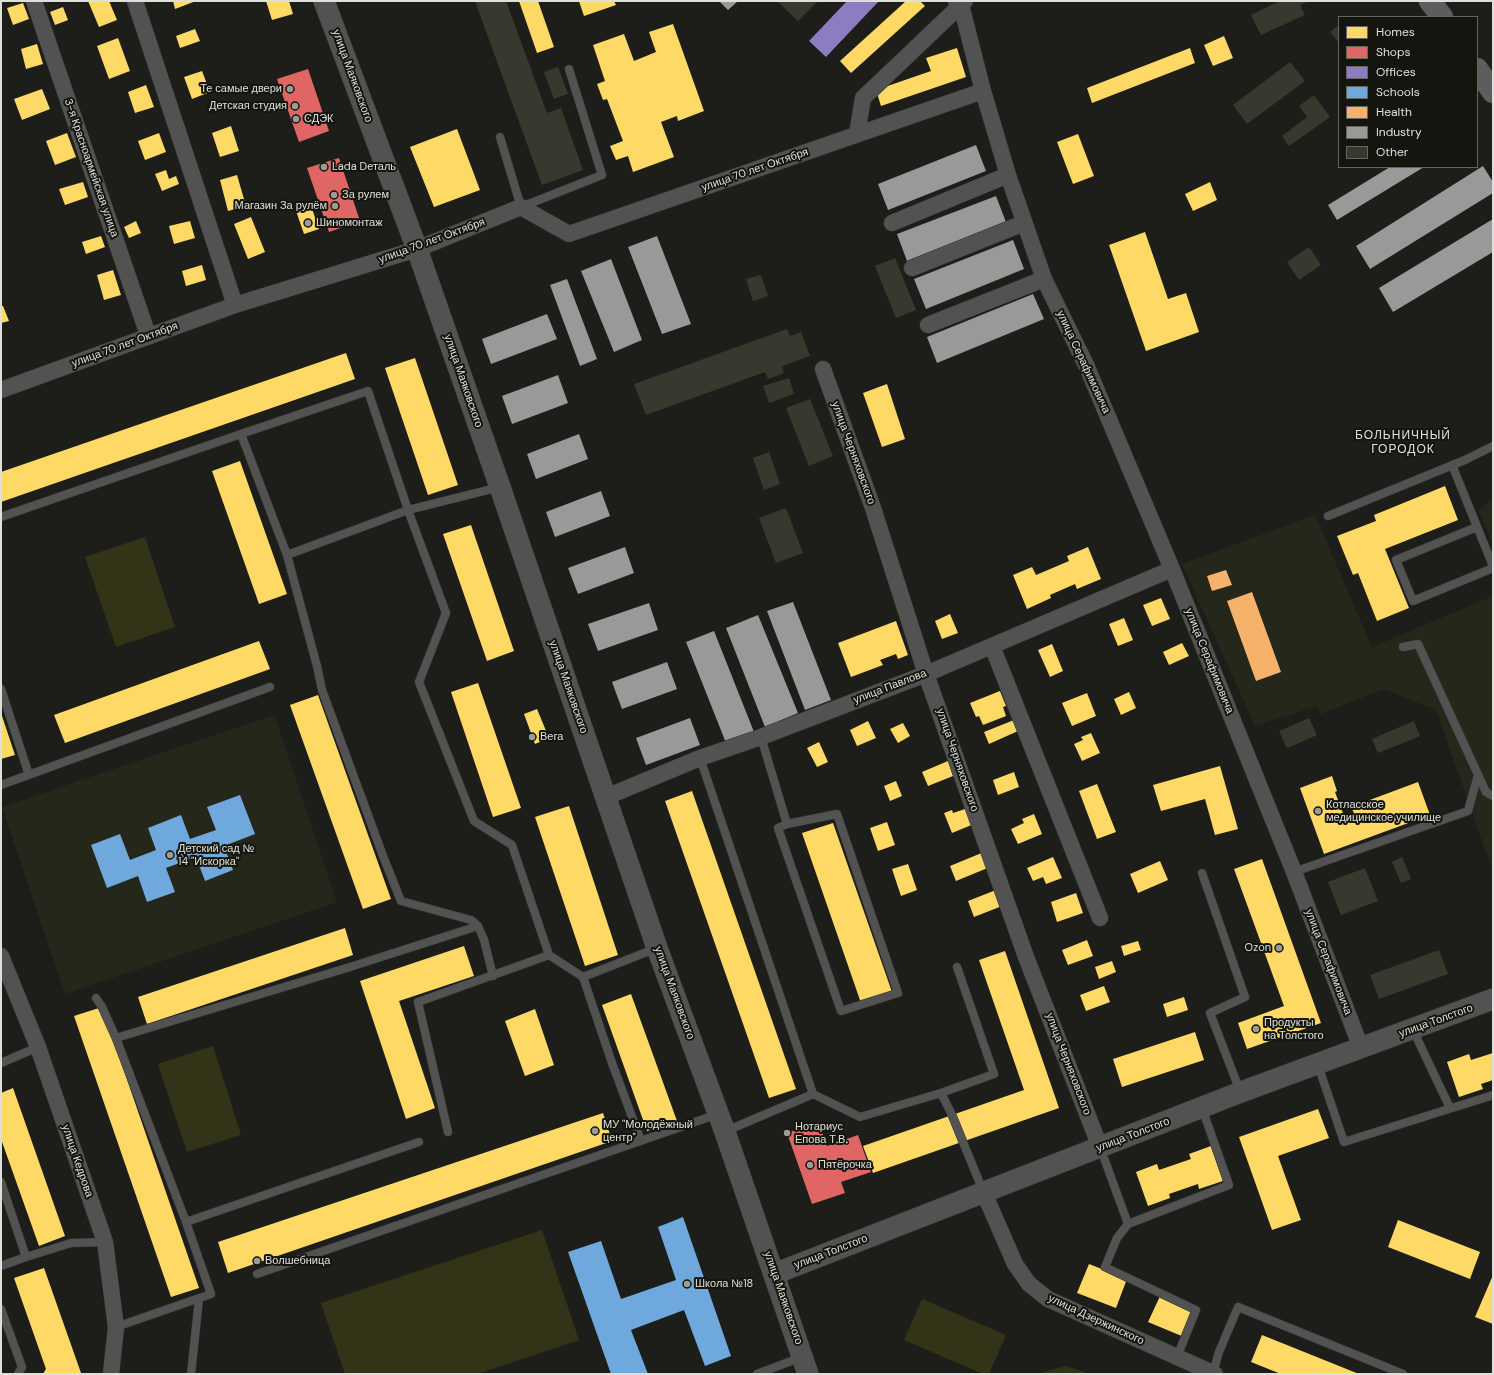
<!DOCTYPE html>
<meta charset="utf-8">
<style>
body{margin:0}
#map{position:relative;width:1494px;height:1375px;overflow:hidden;background:#1d1e19;font-family:"DM Sans",sans-serif}
canvas{display:block}
.frame{position:absolute;inset:0;border:2px solid #e0e0db;pointer-events:none}
.legend{position:absolute;left:1338px;top:16px;width:140px;height:152px;box-sizing:border-box;background:#15150f;border:1px solid #666661;margin:0;padding:5px 7px;list-style:none;font-size:12px;color:#e0e0db}
.legend li{display:flex;align-items:center;gap:8px;height:20px}
.legend b{width:20px;border:1px solid #666661}
</style>
<div id="map">
<canvas width="1494" height="1375"></canvas>
<div class="frame"></div>
<ul class="legend">
<li><b style="height:11px;background:#ffd966"></b>Homes</li>
<li><b style="height:11px;background:#e06666"></b>Shops</li>
<li><b style="height:11px;background:#8e7cc3"></b>Offices</li>
<li><b style="height:11px;background:#6fa8dc"></b>Schools</li>
<li><b style="height:11px;background:#f6b26b"></b>Health</li>
<li><b style="height:11px;background:#999"></b>Industry</li>
<li><b style="height:11px;background:#38392e"></b>Other</li>
</ul>
</div>
<script>
const g = document.querySelector('canvas').getContext('2d');
g.lineJoin = 'round';
function fillPath(path, color) {
  g.fillStyle = color;
  g.fill(path, 'evenodd');
}
function shape(rows) {
  const path = new Path2D();
  for (const r of rows) {
    path.moveTo(r[0], r[1]);
    for (let i = 2; i < r.length; i += 2) path.lineTo(r[i], r[i + 1]);
  }
  return path;
}
function stroke(path, color, width, dash) {
  g.strokeStyle = color;
  g.lineWidth = width;
  g.lineCap = dash ? 'butt' : 'round';
  g.setLineDash(dash || []);
  g.stroke(path);
}
function label(font, color, halo, rows, align = 'center') {
  g.font = font + ' "DM Sans",sans-serif';
  g.lineWidth = 4;
  g.setLineDash([]);
  g.textBaseline = 'middle';
  g.strokeStyle = halo;
  g.fillStyle = color;
  for (const [text, x, y, turn = 0] of rows) {
    g.save();
    g.translate(x, y);
    g.rotate((+turn || 0) * Math.PI / 180);
    g.textAlign = isNaN(turn) ? turn : align;
    if (halo) g.strokeText(text, 0, 0);
    g.fillText(text, 0, 0);
    g.restore();
  }
}
fillPath(shape([
 [1493,499,1493,543,1478,511],
 [1315,515,1372,647,1493,596,1493,872,1436,710,1384,689,1320,714,1317,706,1255,726,1182,564],
 [274,715,337,902,65,994,2,807]
]), '#26271b');
fillPath(shape([
 [145,537,175,627,116,647,85,557],
 [213,1046,241,1135,187,1152,158,1064],
 [542,1230,579,1340,477,1374,345,1374,321,1303],
 [922,1299,1006,1335,989,1374,983,1374,904,1340],
 [1066,1366,1090,1374,1040,1374,1044,1372]
]), '#333417');
fillPath(shape([
 [88,1,109,1,117,20,99,27],
 [173,1,196,1,175,9],
 [266,1,289,1,293,14,272,20],
 [519,1,538,1,554,47,537,53],
 [579,1,614,1,616,5,584,16],
 [906,1,920,1,925,6,851,73,840,61],
 [23,3,29,19,13,25,7,8],
 [63,7,68,20,55,25,50,12],
 [673,24,704,111,678,121,677,116,661,122,674,157,633,172,628,156,616,160,610,146,623,141,607,99,603,100,597,84,605,81,593,45,624,34,634,61,656,52,649,32],
 [195,29,200,41,180,48,176,36],
 [1224,36,1233,58,1213,66,1204,45],
 [118,38,130,71,109,79,97,46],
 [37,44,43,64,26,69,21,49],
 [957,48,966,77,881,106,876,90,931,71,926,58],
 [1190,48,1195,63,1092,103,1087,88],
 [202,71,210,92,192,99,184,77],
 [146,85,154,107,135,113,128,92],
 [42,89,50,109,22,120,14,99],
 [231,126,239,151,220,157,212,133],
 [457,129,480,190,434,207,410,147],
 [67,133,76,157,55,165,46,141],
 [159,133,166,152,145,160,138,141],
 [1078,134,1094,176,1073,184,1057,142],
 [166,170,169,179,176,176,179,184,162,191,155,174],
 [237,175,246,206,228,211,220,180],
 [83,182,88,197,65,205,59,189],
 [1210,182,1217,200,1193,211,1185,194],
 [310,203,319,229,304,234,295,208],
 [251,217,265,252,248,259,234,224],
 [136,221,141,233,129,238,124,227],
 [190,221,195,238,174,244,169,226],
 [1145,232,1168,299,1186,293,1199,332,1146,351,1109,245],
 [101,236,105,247,86,254,82,242],
 [202,265,206,280,186,286,182,271],
 [113,270,121,295,104,300,97,275],
 [1,306,3,306,9,321,1,323],
 [346,353,355,379,1,502,1,472],
 [415,358,458,485,428,495,385,368],
 [887,384,905,439,882,447,863,393],
 [240,461,287,594,259,604,212,471],
 [1445,486,1458,520,1385,549,1409,608,1377,621,1358,573,1353,575,1337,536,1376,521,1374,515],
 [471,525,514,651,487,661,443,534],
 [1088,547,1101,579,1077,589,1075,584,1050,595,1051,598,1027,609,1013,575,1032,567,1036,575,1069,561,1067,556],
 [1161,598,1170,619,1152,626,1143,605],
 [950,614,958,633,942,639,935,621],
 [1124,618,1133,640,1118,646,1109,624],
 [896,621,908,655,898,659,896,654,880,660,883,665,851,677,838,643],
 [259,641,270,669,65,743,54,715],
 [1182,643,1189,656,1169,665,1163,652],
 [1052,644,1063,671,1050,677,1038,650],
 [478,683,521,808,493,817,451,692],
 [1000,691,1006,706,1003,707,1006,716,983,725,979,716,976,717,970,703],
 [1129,692,1136,708,1121,715,1114,699],
 [1087,693,1096,716,1072,726,1062,703],
 [318,695,391,899,363,909,290,705],
 [537,709,549,738,535,744,524,714],
 [1,713,15,755,1,759],
 [1014,720,1018,731,989,744,984,732],
 [868,721,876,738,857,746,850,730],
 [903,723,910,736,898,743,890,729],
 [1091,733,1100,753,1082,761,1074,744,1083,740,1081,737],
 [819,742,828,762,817,767,807,748],
 [948,761,953,776,928,786,922,772],
 [1220,766,1238,829,1215,835,1205,799,1161,811,1153,785],
 [1014,772,1019,787,998,795,993,780],
 [1332,776,1337,791,1335,792,1344,816,1354,813,1351,807,1418,782,1430,815,1324,854,1300,788],
 [896,781,902,796,890,801,884,786],
 [1097,784,1116,832,1097,839,1079,791],
 [692,791,796,1089,769,1098,665,801],
 [569,806,618,955,585,966,535,817],
 [968,808,974,824,952,833,944,813,952,810,953,813],
 [1034,814,1042,834,1018,844,1011,829,1024,823,1022,819],
 [887,822,895,845,878,851,870,828],
 [833,823,892,992,861,1003,802,833],
 [984,852,990,867,956,881,950,866],
 [1053,857,1062,878,1046,884,1043,877,1033,881,1027,868],
 [1262,859,1321,1023,1247,1049,1238,1023,1284,1006,1234,869],
 [1160,861,1168,880,1138,893,1130,874],
 [908,864,917,890,901,896,892,869],
 [996,890,1002,906,974,917,968,901],
 [1076,893,1083,913,1057,922,1051,902],
 [345,928,353,955,147,1024,138,997],
 [1087,940,1093,956,1068,965,1062,950],
 [1138,941,1141,950,1124,956,1121,946],
 [464,946,474,976,399,1001,435,1108,406,1119,360,981],
 [1005,951,1059,1108,873,1173,863,1146,1024,1090,979,960],
 [1112,961,1116,972,1099,979,1095,967],
 [1104,986,1110,1002,1086,1011,1080,995],
 [631,994,677,1121,647,1131,602,1005],
 [1184,997,1188,1010,1167,1017,1163,1004],
 [102,1007,199,1288,171,1297,74,1016],
 [535,1009,554,1065,525,1076,505,1021],
 [1195,1032,1204,1060,1122,1087,1113,1059],
 [1493,1053,1493,1080,1481,1084,1483,1089,1459,1097,1447,1062,1469,1054,1471,1060],
 [13,1088,65,1236,39,1246,1,1139,1,1093],
 [1318,1109,1329,1138,1278,1156,1301,1220,1272,1230,1239,1137],
 [603,1113,612,1141,228,1273,218,1242],
 [1211,1146,1223,1181,1199,1189,1198,1184,1169,1194,1170,1198,1148,1206,1136,1172,1157,1164,1159,1170,1191,1159,1189,1154],
 [1398,1220,1480,1252,1470,1279,1388,1247],
 [1089,1264,1127,1279,1116,1308,1077,1293],
 [44,1268,81,1373,80,1374,43,1374,46,1369,14,1278],
 [1493,1275,1493,1324,1475,1317],
 [1161,1294,1196,1310,1184,1337,1148,1322],
 [1262,1335,1359,1374,1281,1374,1251,1362]
]), '#ffd966');
fillPath(shape([
 [308,69,329,131,299,142,277,79],
 [339,158,360,221,329,232,307,168],
 [819,1122,827,1146,858,1135,871,1172,841,1182,845,1193,812,1204,787,1133]
]), '#e06666');
fillPath(shape([
 [847,1,879,1,826,57,809,41]
]), '#8e7cc3');
fillPath(shape([
 [240,795,255,834,224,846,233,870,205,881,196,857,166,868,175,892,147,902,138,876,107,888,91,845,120,834,130,860,156,850,148,828,181,815,190,839,216,830,207,807],
 [683,1217,731,1356,705,1366,684,1310,631,1330,648,1374,611,1374,568,1252,601,1241,621,1299,676,1280,658,1227]
]), '#6fa8dc');
fillPath(shape([
 [1226,570,1232,585,1212,591,1207,576],
 [1252,592,1281,672,1256,681,1227,601]
]), '#f6b26b');
fillPath(shape([
 [719,1,738,1,728,10],
 [976,145,986,171,888,210,878,184],
 [1483,166,1493,182,1493,193,1370,269,1356,246],
 [1390,167,1424,167,1337,220,1328,205],
 [996,196,1006,222,907,261,897,234],
 [1493,219,1493,252,1393,312,1379,288],
 [657,236,691,324,662,334,628,247],
 [1013,240,1024,269,926,309,914,279],
 [611,259,642,340,614,352,581,271],
 [567,279,597,359,580,366,550,285],
 [1033,294,1044,319,937,363,927,337],
 [547,314,557,339,491,364,482,339],
 [558,375,568,403,512,424,502,396],
 [579,434,588,459,536,479,527,454],
 [601,491,610,516,555,537,546,512],
 [625,547,634,573,578,594,568,568],
 [793,602,831,700,805,710,767,611],
 [649,603,658,630,598,651,588,624],
 [758,615,798,713,765,727,726,628],
 [714,631,754,732,726,743,686,642],
 [667,662,677,689,622,709,612,682],
 [690,718,700,745,646,765,636,738]
]), '#999');
fillPath(shape([
 [475,1,506,1,547,113,561,108,583,170,542,185],
 [777,1,818,1,798,21],
 [1280,1,1306,1,1307,2,1300,5,1305,15,1261,35,1251,15],
 [1339,25,1339,43,1330,32],
 [1290,62,1305,81,1247,124,1233,105],
 [558,67,568,94,554,99,544,72],
 [1314,95,1330,117,1289,146,1282,136,1307,117,1299,106],
 [1309,247,1321,265,1299,280,1287,262],
 [895,258,916,310,896,318,875,266],
 [761,275,768,296,753,301,746,279],
 [787,329,790,336,801,332,810,356,782,366,784,373,768,379,765,372,646,415,634,384],
 [789,378,794,394,769,403,763,386],
 [810,399,833,456,809,466,786,408],
 [769,452,780,484,764,490,753,458],
 [786,508,803,553,776,563,759,518],
 [1309,718,1317,735,1287,748,1279,731],
 [1414,721,1420,736,1378,753,1372,739],
 [1402,857,1411,879,1401,883,1392,862],
 [1365,868,1378,901,1341,915,1328,882],
 [1439,950,1448,974,1379,999,1370,975]
]), '#38392e');
const service = shape([
 [500,137,521,207,602,175,569,69],
 [1452,465,1493,566],
 [500,487,408,510,446,613,419,682,474,821,512,845,549,955,583,977,612,1063,641,1141],
 [1328,516,1465,460,1493,446],
 [1,517,241,434],
 [1477,527,1396,560,1413,601,1493,568],
 [287,555,408,510,368,391,241,434,287,555,317,666,322,690,383,856,401,901,471,920,478,926,484,940,493,976],
 [1403,647,1418,644,1486,792,1493,796],
 [1,689,29,775],
 [761,737,787,824,778,828,841,1011,898,993,837,814,787,824],
 [700,758,813,1094],
 [1,785,270,687],
 [1294,872,1468,811,1478,775],
 [1202,873,1245,997,1210,1013,1240,1091],
 [583,977,657,948],
 [96,998,102,1007,116,1038,186,1222,211,1294,116,1327],
 [1413,1030,1450,1108],
 [116,1038,350,967,478,926],
 [1,1063,38,1047],
 [1318,1065,1344,1142,1493,1095],
 [941,1093,952,1115,983,1191],
 [726,1131,813,1094,860,1117,941,1093,994,1074,957,967],
 [448,1132,418,1002,549,955],
 [1100,1147,1128,1224,1229,1185,1202,1108],
 [1,1182,26,1257],
 [186,1222,419,1142],
 [1128,1224,1117,1238,1105,1267,1196,1310,1177,1357],
 [1,1266,26,1257,71,1243,105,1242],
 [257,1274,718,1114],
 [1,1309,22,1367,18,1374],
 [1213,1373,1219,1352,1238,1307,1403,1374],
 [191,1374,199,1299],
 [757,1374,802,1357]
]);
const minor = shape([
 [34,1,148,335],
 [135,1,235,305],
 [956,1,961,5,983,91,1008,175,1044,279,1087,367,1172,569,1294,872,1361,1048],
 [857,134,863,98,965,1],
 [892,223,1008,175],
 [912,268,1024,223],
 [928,325,1044,279],
 [823,369,873,508,926,674,1026,957,1100,1147],
 [1,390,235,305,417,249,521,207,569,234,983,91],
 [992,646,1100,918],
 [606,797,700,758,761,737,926,674,1172,569],
 [1,956,38,1047,105,1242,116,1327,111,1374],
 [984,1193,1015,1264,1029,1284,1048,1299,1215,1374]
]);
const tertiary = shape([
 [324,1,417,249,500,487,657,948,725,1132,808,1374],
 [774,1274,1241,1092,1493,999]
]);
const primary = shape([
 [1430,1,1442,17],
 [1477,69,1493,92]
]);
stroke(service, '#373835', 9);
stroke(minor, '#373835', 17);
stroke(tertiary, '#373835', 22);
stroke(primary, '#373835', 23);
stroke(service, '#525252', 8);
stroke(minor, '#525252', 16);
stroke(tertiary, '#525252', 21);
stroke(primary, '#5c5d5d', 22);
for (const [x, y, r, color] of [
 [290,89,4,"#9c9c97"],
 [295,106,4,"#9c9c97"],
 [296,119,4,"#9c9c97"],
 [324,167,4,"#9c9c97"],
 [334,195,4,"#9c9c97"],
 [335,206,4,"#9c9c97"],
 [308,223,4,"#9c9c97"],
 [532,737,4,"#9c9c97"],
 [1318,811,4,"#9c9c97"],
 [170,855,4,"#9c9c97"],
 [1279,948,4,"#9c9c97"],
 [1256,1029,4,"#9c9c97"],
 [595,1131,4,"#9c9c97"],
 [787,1133,4,"#9c9c97"],
 [810,1165,4,"#9c9c97"],
 [257,1261,4,"#9c9c97"],
 [687,1284,4,"#9c9c97"]
]) {
  const dot = new Path2D();
  dot.arc(x, y, r, 0, 2 * Math.PI);
  g.fillStyle = color;
  g.fill(dot);
  stroke(dot, '#15150f', 1.5);
}
label('11px', '#e0e0db', '#15150f', [
 ["улица Маяковского",352,76,70],
 ["3-я Красноармейская улица",91,168,71],
 ["улица 70 лет Октября",755,170,-19],
 ["улица 70 лет Октября",432,241,-20],
 ["улица 70 лет Октября",125,345,-20],
 ["улица Серафимовича",1083,362,65],
 ["улица Маяковского",463,381,71],
 ["улица Черняховского",853,453,70],
 ["улица Серафимовича",1209,661,68],
 ["улица Маяковского",568,687,71],
 ["улица Павлова",890,687,-21],
 ["улица Черняховского",957,760,71],
 ["улица Серафимовича",1328,962,69],
 ["улица Маяковского",674,993,70],
 ["улица Толстого",1436,1021,-20],
 ["улица Черняховского",1068,1064,69],
 ["улица Толстого",1133,1135,-21],
 ["улица Кедрова",77,1161,71],
 ["улица Толстого",831,1252,-21],
 ["улица Маяковского",783,1298,71],
 ["улица Дзержинского",1096,1320,25]
]);
label('11px', '#e0e0db', '#15150f', [
 ["Те самые двери",282,89,"right"],
 ["Детская студия",287,106,"right"],
 ["СДЭК",304,119],
 ["Lada Dеталь",332,167],
 ["За рулем",342,195],
 ["Магазин За рулём",327,206,"right"],
 ["Шиномонтаж",316,223],
 ["Вега",540,737],
 ["Котласское",1326,805],
 ["медицинское училище",1326,818],
 ["Детский сад №",178,849],
 ["14 \"Искорка\"",178,862],
 ["Ozon",1271,948,"right"],
 ["Продукты",1264,1023],
 ["на Толстого",1264,1036],
 ["МУ \"Молодёжный",603,1125],
 ["центр\"",603,1138],
 ["Нотариус",795,1127],
 ["Епова Т.В.",795,1140],
 ["Пятёрочка",818,1165],
 ["Волшебница",265,1261],
 ["Школа №18",695,1284]
], 'left');
g.letterSpacing = '1px';
label('12px', '#e0e0db', '#15150f', [
 ["БОЛЬНИЧНЫЙ",1403,436],
 ["ГОРОДОК",1403,450]
]);
g.letterSpacing = '0px';
</script>
